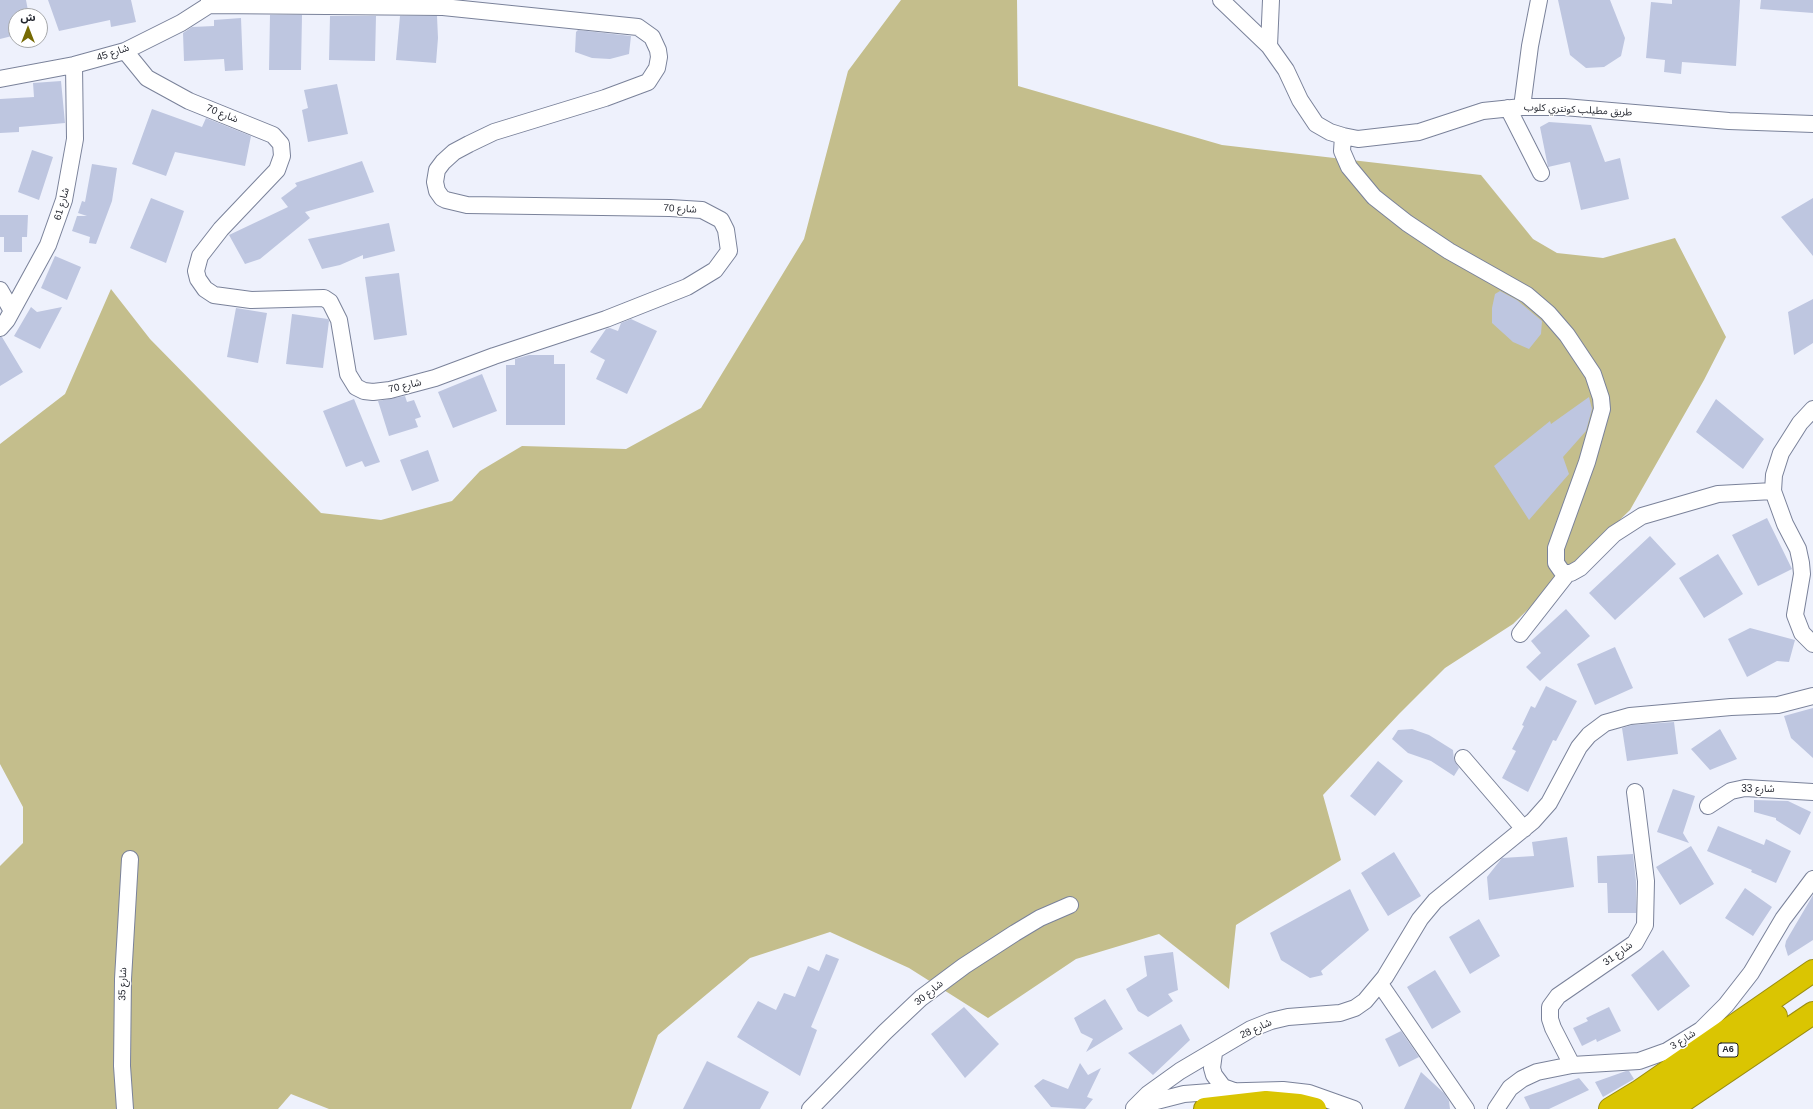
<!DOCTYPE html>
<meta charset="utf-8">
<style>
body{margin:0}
#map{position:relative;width:1813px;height:1109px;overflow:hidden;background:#eef1fc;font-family:Arial,"Noto Sans Arabic",sans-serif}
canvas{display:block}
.north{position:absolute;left:8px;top:8px;width:40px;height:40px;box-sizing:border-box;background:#fff;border:1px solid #a5a7aa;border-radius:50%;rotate:0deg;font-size:11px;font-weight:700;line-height:16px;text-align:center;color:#1f222b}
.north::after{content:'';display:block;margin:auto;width:14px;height:18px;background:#766a03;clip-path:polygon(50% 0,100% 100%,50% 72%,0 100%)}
</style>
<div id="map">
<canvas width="1813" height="1109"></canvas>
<div class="north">ش</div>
</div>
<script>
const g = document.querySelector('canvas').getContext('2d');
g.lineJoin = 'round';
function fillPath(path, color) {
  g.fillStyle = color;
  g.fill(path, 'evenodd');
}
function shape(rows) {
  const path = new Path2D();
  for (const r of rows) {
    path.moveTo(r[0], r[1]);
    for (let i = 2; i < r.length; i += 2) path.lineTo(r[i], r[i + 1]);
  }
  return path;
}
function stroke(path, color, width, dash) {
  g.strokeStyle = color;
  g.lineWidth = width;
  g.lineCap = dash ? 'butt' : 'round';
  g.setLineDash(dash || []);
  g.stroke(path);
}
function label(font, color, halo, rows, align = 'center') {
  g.font = font + ' Arial,"Noto Sans Arabic",sans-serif';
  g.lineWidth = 3;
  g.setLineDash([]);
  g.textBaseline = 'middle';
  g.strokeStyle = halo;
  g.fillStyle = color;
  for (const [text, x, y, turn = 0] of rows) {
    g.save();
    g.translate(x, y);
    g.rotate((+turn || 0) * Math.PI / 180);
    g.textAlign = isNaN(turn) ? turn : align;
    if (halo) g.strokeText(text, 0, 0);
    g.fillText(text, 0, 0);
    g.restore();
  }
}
fillPath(shape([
 [901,0,1017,0,1018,86,1222,145,1481,175,1533,239,1557,253,1603,258,1675,238,1726,337,1704,380,1630,510,1513,624,1445,668,1399,714,1323,795,1341,860,1236,925,1229,989,1159,934,1076,959,988,1018,909,968,830,932,750,958,658,1035,631,1109,329,1109,291,1094,278,1109,0,1109,0,866,23,843,23,807,0,764,0,444,65,394,111,289,150,339,321,513,381,520,452,501,480,471,522,446,626,449,701,408,804,239,848,71]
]), '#c4be8c');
fillPath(shape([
 [0,0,26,0,29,16,16,16,16,35,0,39],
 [48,0,131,0,136,22,111,27,110,20,59,31],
 [1558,0,1610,0,1625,38,1621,56,1604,67,1586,68,1570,55],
 [1672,0,1740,0,1736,66,1682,62,1681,74,1664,72,1665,60,1646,58,1651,2,1672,4],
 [1761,0,1813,0,1813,13,1760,9],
 [270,15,302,15,301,70,269,70],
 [330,16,376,16,375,61,329,60],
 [400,16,437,16,438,38,436,63,396,60],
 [241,18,243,70,225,71,224,59,184,61,183,33,192,27,214,26,214,20],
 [578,30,631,36,629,54,610,59,592,58,575,52,576,32],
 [61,81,65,123,19,127,19,132,0,133,0,99,34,97,33,83],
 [337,84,348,134,308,142,302,110,308,108,304,90],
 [152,109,202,127,206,118,251,136,245,166,175,152,166,176,132,164],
 [1549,122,1591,125,1605,162,1620,158,1629,199,1581,210,1570,162,1548,167,1540,127],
 [32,150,53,157,39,200,18,192],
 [362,161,374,192,305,212,310,218,260,259,245,264,229,235,288,207,281,198,297,186,295,183],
 [92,164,117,168,112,201,96,244,89,243,90,237,72,231,77,216,87,216,78,213,82,201,85,202],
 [151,198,184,211,166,263,130,248],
 [1813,198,1813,256,1781,217],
 [0,215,28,215,27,237,22,237,22,252,4,252,4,237,0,237],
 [389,223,395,251,363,259,363,255,340,265,322,269,308,239],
 [55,256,81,267,67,300,41,288],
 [399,273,407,335,374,340,365,277],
 [1500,291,1517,300,1542,321,1541,334,1529,349,1513,342,1492,323,1492,308,1495,294],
 [1813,299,1813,343,1794,355,1788,312],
 [31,307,37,312,62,307,40,349,14,336],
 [236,308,267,313,258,363,227,357],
 [292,314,328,319,329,321,323,368,286,364],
 [631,319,657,331,627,394,596,379,605,360,590,352,606,329,610,328,618,331,621,323],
 [0,337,2,337,23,372,0,386],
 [529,355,554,355,554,364,565,364,565,425,506,425,506,365,515,365,515,359],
 [482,374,497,411,453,428,438,392],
 [405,396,407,402,414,400,421,417,415,419,418,427,389,436,378,401],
 [1589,397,1592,409,1586,431,1563,457,1569,474,1529,520,1494,466,1550,421,1551,424],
 [354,399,380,462,365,467,362,461,346,467,323,411],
 [1716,399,1764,439,1743,469,1696,432],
 [428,450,439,481,412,491,400,460],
 [1767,518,1792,569,1758,586,1732,535],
 [1650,536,1676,564,1615,620,1589,593],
 [1718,554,1743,594,1704,618,1679,578],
 [1566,609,1590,636,1540,681,1526,667,1541,653,1531,641],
 [1750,628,1795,640,1789,662,1777,661,1747,677,1728,639],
 [1615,647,1633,688,1595,705,1577,664],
 [1546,686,1577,701,1556,741,1553,740,1528,792,1502,778,1516,751,1512,749,1524,726,1522,725,1531,706,1535,708],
 [1813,708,1813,758,1791,738,1784,716],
 [1674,722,1678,754,1627,761,1622,728,1632,725],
 [1412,729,1429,735,1453,750,1454,760,1459,768,1454,776,1431,761,1408,753,1392,739,1398,730],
 [1720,729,1737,759,1710,770,1691,749],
 [1378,761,1403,781,1375,816,1350,796],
 [1673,789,1695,796,1683,833,1689,843,1657,832],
 [1754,800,1788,801,1811,812,1800,835,1776,820,1776,818,1754,812],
 [1718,826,1764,845,1766,839,1791,851,1776,883,1751,872,1752,870,1707,851],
 [1567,837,1574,887,1489,900,1487,877,1502,858,1534,856,1532,842],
 [1691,846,1714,884,1680,905,1656,867],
 [1394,852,1421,896,1388,916,1361,873],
 [1633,854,1636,881,1636,913,1608,913,1607,883,1598,883,1597,856],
 [1745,888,1772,907,1753,936,1725,918],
 [1350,889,1369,930,1321,971,1323,975,1310,978,1281,960,1270,933],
 [1813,895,1813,940,1788,956,1785,946,1786,941],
 [1479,919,1500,956,1470,974,1449,937],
 [1663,950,1690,986,1658,1011,1631,975],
 [1173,952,1178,990,1168,994,1173,1001,1148,1017,1138,1011,1126,989,1147,976,1144,956],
 [826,954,839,959,811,1027,817,1030,800,1076,737,1037,758,1001,776,1010,784,993,795,997,808,966,819,971],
 [1435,970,1461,1012,1432,1029,1407,987],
 [1105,999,1123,1029,1086,1052,1093,1039,1081,1033,1074,1018],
 [964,1007,999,1044,965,1078,931,1034],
 [1609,1007,1621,1031,1597,1042,1596,1039,1582,1046,1573,1028,1588,1021,1586,1018],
 [1181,1024,1190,1040,1153,1075,1128,1053],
 [1401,1031,1419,1057,1399,1067,1385,1039],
 [707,1061,769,1092,760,1109,683,1109],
 [1080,1063,1088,1075,1101,1068,1087,1097,1093,1099,1085,1109,1051,1107,1034,1086,1043,1079,1068,1089],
 [1626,1071,1629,1071,1634,1079,1603,1097,1595,1082],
 [1421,1072,1444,1093,1449,1101,1450,1109,1404,1109],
 [1579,1078,1589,1090,1549,1109,1530,1109,1524,1097]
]), '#bec6e0');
const minor = shape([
 [1221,0,1269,46,1286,70,1300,100,1316,124,1330,132,1343,136,1358,139,1419,132,1483,111,1522,107,1564,107,1729,121,1813,124],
 [1269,46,1271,0],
 [125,51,147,78,189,101,273,135,281,144,282,156,277,170,221,229,200,256,196,271,198,279,205,289,214,295,251,300,324,298,330,302,339,320,348,374,356,387,364,391,373,392,390,390,435,378,494,356,606,319,687,287,715,270,729,251,726,230,721,220,702,210,670,208,467,205,446,200,442,198,437,191,435,182,437,170,443,162,454,152,469,144,494,132,605,98,648,82,657,68,659,57,658,50,652,37,638,27,443,7,211,5,209,0],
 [0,79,74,65,125,51,181,23,217,0],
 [1522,107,1530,46,1539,0],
 [1508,108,1541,173],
 [1343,136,1342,151,1349,167,1374,197,1407,223,1449,251,1527,295,1548,313,1567,335,1593,374,1601,398,1602,409,1587,462,1556,548,1556,563,1563,573,1571,573,1580,568,1614,534,1642,516,1718,494,1773,491],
 [0,290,12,311],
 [0,328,7,320,48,245,64,200,75,139,74,65],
 [1813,409,1800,423,1781,453,1774,475,1773,491,1785,524,1798,549,1801,563,1802,574,1795,615,1802,633,1813,644],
 [1520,634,1567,574],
 [1463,758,1524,829],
 [1708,806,1731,791,1745,788,1813,792],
 [1380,984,1466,1109],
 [1214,1053,1212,1068,1214,1075,1223,1087,1234,1091],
 [1572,1065,1553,1028,1550,1019,1550,1007,1558,996,1635,943,1645,925,1646,881,1635,792],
 [1141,1105,1184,1094,1210,1092,1283,1090,1309,1093,1354,1109],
 [1134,1108,1148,1094,1180,1071,1251,1029,1271,1021,1288,1017,1340,1013,1355,1008,1365,1001,1385,977,1420,919,1435,901,1533,821,1549,803,1579,747,1589,735,1605,723,1630,716,1731,707,1778,705,1813,696],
 [125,1109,122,1066,123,979,130,859],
 [810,1109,885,1032,921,998,964,966,1015,933,1040,918,1070,905],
 [1496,1109,1510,1088,1522,1079,1537,1072,1572,1065,1639,1061,1667,1051,1701,1030,1726,1005,1751,973,1783,919,1813,879]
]);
const highway = shape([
 [1205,1109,1266,1102,1299,1105,1315,1109],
 [1610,1109,1638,1092,1813,971],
 [1641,1109,1776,1016],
 [1671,1109,1813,1013]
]);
stroke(minor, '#7a829a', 18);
stroke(highway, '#998c10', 24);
stroke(minor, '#fff', 16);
stroke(highway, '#dac502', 22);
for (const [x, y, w] of [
 [1728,1050,20]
]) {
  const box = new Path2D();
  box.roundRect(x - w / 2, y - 7, w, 14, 3);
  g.fillStyle = '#fff';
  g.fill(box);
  stroke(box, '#1f222b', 1);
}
label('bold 9px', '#1f222b', null, [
 ["A6",1728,1050]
]);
label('10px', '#1f222b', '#fff', [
 ["شارع 45",113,53,-19],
 ["طريق مطيلب كونتري كلوب",1578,110,3],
 ["شارع 70",222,114,22],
 ["شارع 61",62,204,-75],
 ["شارع 70",680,209,3],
 ["شارع 70",405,386,-13],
 ["شارع 33",1758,789],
 ["شارع 31",1618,954,-36],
 ["شارع 35",123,984,-88],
 ["شارع 30",929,993,-39],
 ["شارع 28",1256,1029,-25],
 ["شارع 3",1683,1040,-32]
]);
</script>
